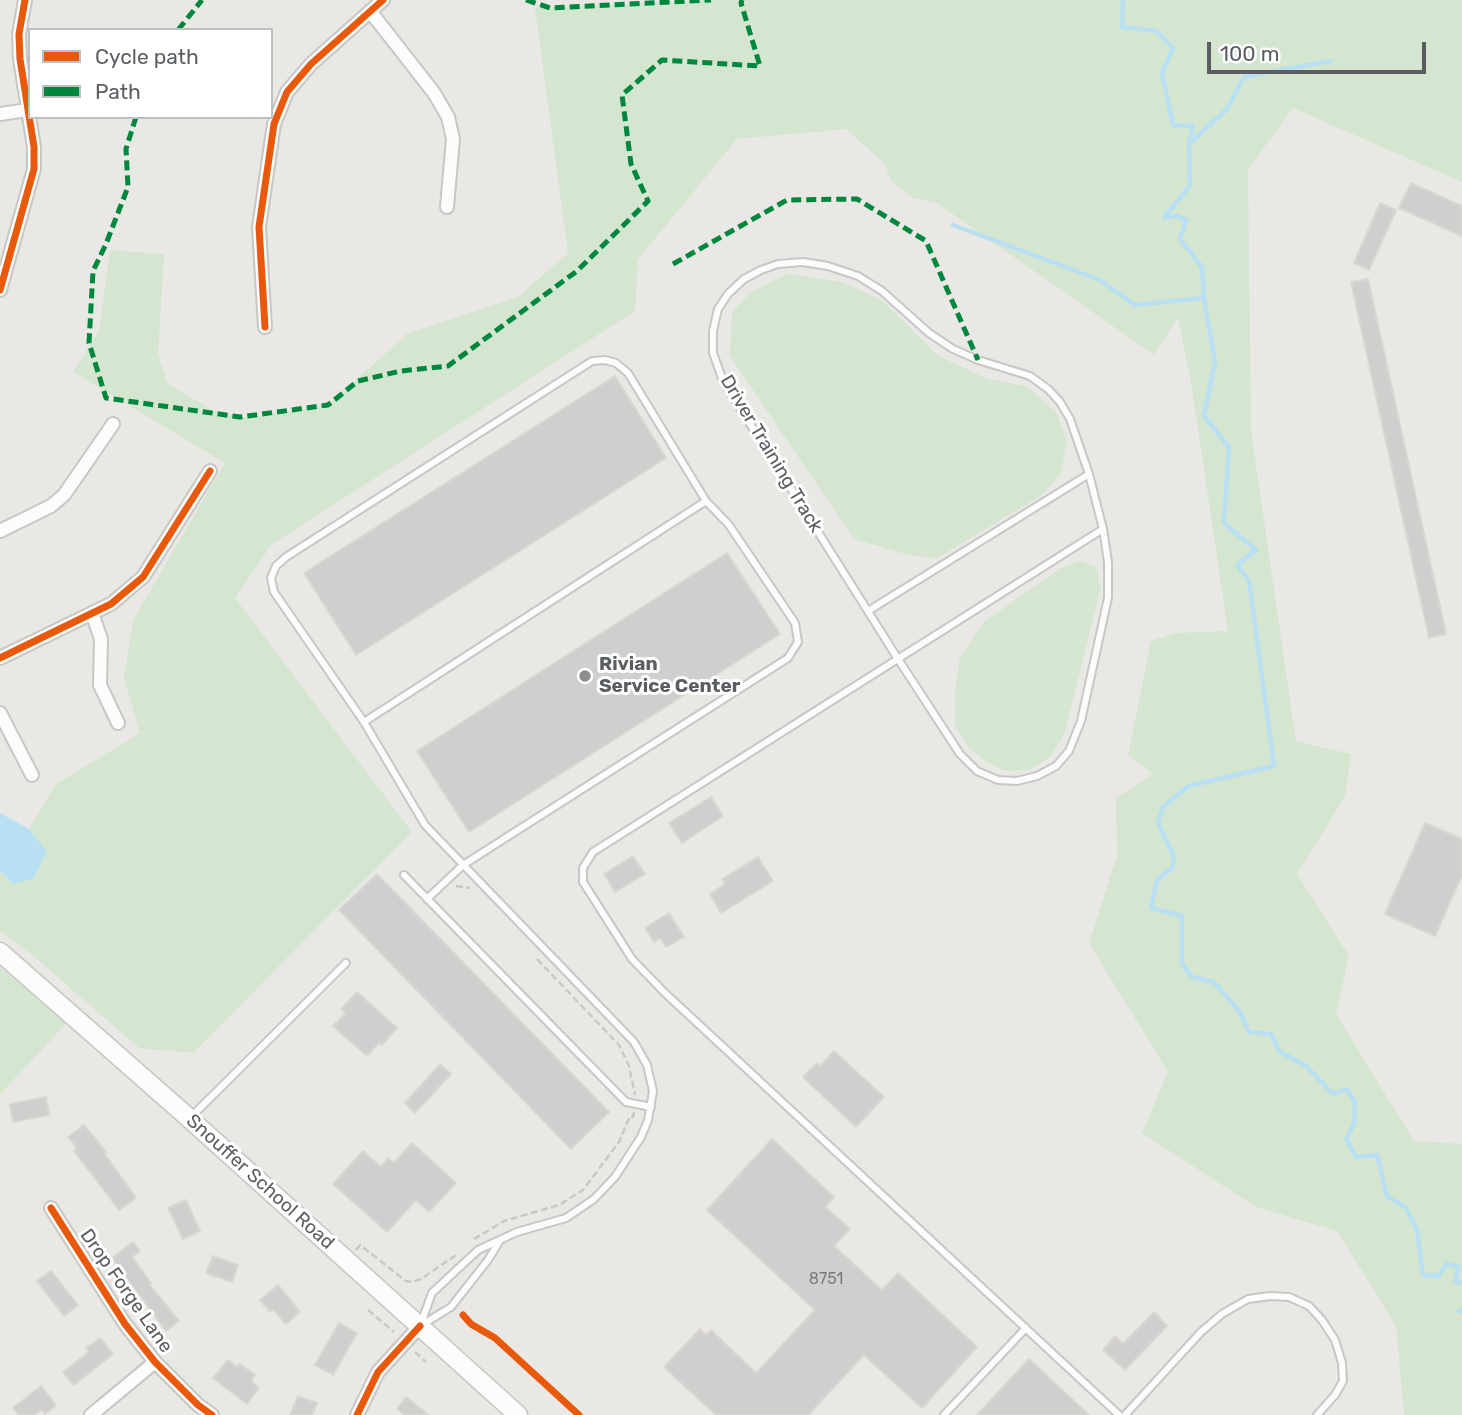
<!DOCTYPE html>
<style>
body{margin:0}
#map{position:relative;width:1462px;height:1415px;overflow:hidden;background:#eae8e4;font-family:Rubik,sans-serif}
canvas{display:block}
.legend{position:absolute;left:28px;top:28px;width:245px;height:91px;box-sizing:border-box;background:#fff;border:2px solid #bdbfc0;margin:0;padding:9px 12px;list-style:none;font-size:21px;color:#5a5e62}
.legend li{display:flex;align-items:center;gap:14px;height:35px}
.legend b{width:35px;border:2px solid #bdbfc0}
.scale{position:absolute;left:1207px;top:42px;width:219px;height:32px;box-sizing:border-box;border:4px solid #5a5e62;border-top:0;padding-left:9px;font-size:21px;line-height:24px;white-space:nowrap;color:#5a5e62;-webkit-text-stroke:5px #fff;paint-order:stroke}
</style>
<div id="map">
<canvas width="1462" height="1415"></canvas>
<ul class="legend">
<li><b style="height:9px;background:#e8590c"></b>Cycle path</li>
<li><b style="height:9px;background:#00873e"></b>Path</li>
</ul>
<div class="scale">100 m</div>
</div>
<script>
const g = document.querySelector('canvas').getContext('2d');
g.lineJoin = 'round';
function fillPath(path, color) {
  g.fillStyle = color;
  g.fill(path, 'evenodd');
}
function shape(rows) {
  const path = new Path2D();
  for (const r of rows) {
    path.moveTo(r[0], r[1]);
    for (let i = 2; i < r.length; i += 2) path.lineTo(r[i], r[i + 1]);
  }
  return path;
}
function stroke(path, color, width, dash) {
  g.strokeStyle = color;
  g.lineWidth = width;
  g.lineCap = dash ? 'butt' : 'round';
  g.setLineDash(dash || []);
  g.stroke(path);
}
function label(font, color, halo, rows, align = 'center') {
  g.font = font + ' Rubik,sans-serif';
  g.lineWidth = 6;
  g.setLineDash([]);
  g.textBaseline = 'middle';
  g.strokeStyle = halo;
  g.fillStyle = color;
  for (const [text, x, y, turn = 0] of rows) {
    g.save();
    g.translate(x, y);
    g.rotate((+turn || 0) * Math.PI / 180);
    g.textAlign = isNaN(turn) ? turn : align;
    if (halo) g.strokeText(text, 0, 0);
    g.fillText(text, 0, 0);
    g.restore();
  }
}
fillPath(shape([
 [704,0,1462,0,1462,182,1293,108,1248,169,1251,431,1296,741,1351,754,1345,796,1297,874,1349,956,1336,1014,1414,1141,1462,1144,1462,1415,1404,1415,1396,1326,1337,1231,1256,1207,1142,1133,1168,1072,1089,943,1117,856,1116,798,1153,774,1128,755,1151,641,1176,633,1228,631,1192,388,1178,317,1154,355,937,203,913,198,891,181,885,164,846,129,737,139,638,259,635,311,271,545,235,598,412,832,193,1053,139,1048,30,953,0,931,0,871,13,884,47,852,29,829,56,784,140,733,124,678,133,620,225,463,73,372,99,331,110,250,164,254,158,354,167,383,212,410,247,418,328,405,407,334,518,297,568,253,535,8],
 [787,274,842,282,883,301,937,355,987,379,1026,386,1056,412,1067,441,1061,473,1042,495,937,558,909,555,854,539,730,356,732,312,751,292],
 [1080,561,1096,567,1101,587,1064,735,1051,756,1030,770,1006,771,986,762,968,747,955,726,955,692,960,657,985,621,1061,568],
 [0,967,66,1024,0,1094]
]), '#d4e5d0');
fillPath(shape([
 [0,813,29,829,47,852,33,879,13,884,0,871]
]), '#b9dff3');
stroke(shape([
 [1123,0,1122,27,1156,31,1173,48,1162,73,1173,125,1193,126,1189,143],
 [1330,61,1244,77,1227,109,1189,144,1190,185,1164,218,1177,216,1186,220,1180,239,1202,267,1204,298,1215,362,1204,416,1229,447,1224,523,1256,550,1237,565,1249,581,1274,766,1188,786,1163,807,1158,823,1174,857,1172,868,1157,880,1151,908,1182,916,1182,964,1192,977,1214,982,1240,1012,1249,1032,1271,1034,1279,1051,1306,1066,1333,1094,1347,1089,1355,1102,1354,1124,1346,1139,1356,1157,1377,1155,1387,1196,1405,1207,1417,1230,1423,1275,1438,1276,1447,1264,1459,1267,1455,1281,1462,1283],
 [953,225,1100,280,1135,305,1203,298],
 [1462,1309,1459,1311,1462,1313]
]), '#b9dff3', 4.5);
const building = shape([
 [1411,183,1462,206,1462,236,1399,208,1411,183],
 [1380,203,1396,210,1369,270,1354,263,1380,203],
 [1368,279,1446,634,1429,638,1351,282,1368,279],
 [615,376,666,458,356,655,304,573,615,376],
 [727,553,780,634,469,832,417,751,727,553],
 [711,797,723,816,682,843,669,823,711,797],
 [1425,823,1462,839,1462,875,1435,936,1385,914,1425,823],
 [633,856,645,874,615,892,604,874,633,856],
 [758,857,773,881,721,913,710,894,725,884,722,879,758,857],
 [377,874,609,1112,571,1149,339,910,377,874],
 [669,913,684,937,666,947,660,938,654,942,645,928,669,913],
 [357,992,397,1028,382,1045,380,1042,367,1056,333,1026,346,1013,341,1009,357,992],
 [834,1051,884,1097,856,1127,803,1077,817,1063,820,1066,834,1051],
 [440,1064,451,1074,415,1113,405,1103,440,1064],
 [46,1097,49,1115,13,1122,10,1104,46,1097],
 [84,1125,106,1152,104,1153,136,1198,119,1210,74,1151,77,1148,68,1137,84,1125],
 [772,1139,834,1197,825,1207,850,1229,834,1246,882,1290,898,1273,977,1347,922,1408,864,1355,808,1415,716,1415,664,1367,700,1329,706,1335,711,1330,756,1373,815,1310,707,1210,772,1139],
 [412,1143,456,1183,429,1212,416,1200,387,1232,333,1184,363,1151,381,1167,388,1158,394,1163,412,1143],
 [186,1200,200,1231,183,1239,168,1208,186,1200],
 [133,1242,140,1251,132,1257,151,1283,149,1284,179,1321,166,1331,112,1258,133,1242],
 [213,1256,238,1265,232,1282,206,1273,213,1256],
 [51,1271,78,1305,64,1316,37,1281,51,1271],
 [278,1285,300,1312,286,1324,273,1309,270,1312,260,1300,278,1285],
 [1154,1312,1167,1326,1125,1370,1103,1350,1115,1336,1123,1344,1154,1312],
 [339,1323,357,1333,333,1375,315,1365,339,1323],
 [100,1338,113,1354,74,1385,63,1372,89,1352,86,1348,100,1338],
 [1029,1359,1089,1415,977,1415,1029,1359],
 [228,1360,237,1367,240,1364,255,1375,251,1381,259,1388,247,1404,213,1378,228,1360],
 [41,1386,56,1405,45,1414,41,1410,35,1415,19,1415,13,1408,41,1386],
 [298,1396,317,1403,312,1415,290,1415,298,1396],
 [406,1397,429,1415,405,1415,397,1409,406,1397]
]);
fillPath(building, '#d1cfcd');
stroke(building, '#d9d7d3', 2);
const lane = shape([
 [803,262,828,266,858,276,882,291,929,333,953,349,978,360,1030,376,1048,389,1060,402,1070,419,1089,474,1103,529,1108,562,1108,598,1081,721,1069,751,1056,766,1037,776,1017,781,998,780,977,771,960,754,898,659,723,381,713,353,713,331,718,309,728,294,744,279,761,270,778,264,803,262],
 [1103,529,593,852,583,868,583,882,632,959,665,993,1119,1415],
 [868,611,1089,474],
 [364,722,274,592,271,578,276,566,286,557,592,361,605,360,616,363,628,373,706,501,729,525,795,623,798,642,788,658,463,865,427,899],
 [404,875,626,1102,651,1107],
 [191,1117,346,963],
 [499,1242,488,1260,451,1307,420,1326,432,1293,478,1250,517,1232,566,1218,594,1199,615,1177,641,1137,648,1120,653,1091,647,1065,634,1042,425,825,364,722,706,501],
 [944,1415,1026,1328],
 [1125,1415,1201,1332,1222,1314,1248,1299,1270,1296,1289,1297,1309,1306,1322,1320,1335,1340,1342,1363,1343,1381,1335,1395,1317,1415]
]);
const street = shape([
 [370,11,434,93,448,117,453,139,447,207],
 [0,114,27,110],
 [0,290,34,169,34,147,20,59,19,34,25,0],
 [265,327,259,227,274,124,287,92,311,64,383,0],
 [0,531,51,506,64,495,113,424],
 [92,613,101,639,100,685,118,723],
 [0,658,111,604,143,577,210,471],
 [0,713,32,775],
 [51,1208,125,1324,155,1362,198,1405,212,1415],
 [91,1415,155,1362],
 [357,1415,378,1372,420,1326]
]);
const secondary = shape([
 [0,952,190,1119,518,1415]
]);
stroke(lane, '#c6c7c6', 10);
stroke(street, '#c6c7c6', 16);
stroke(secondary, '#c6c6c5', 21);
stroke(shape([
 [456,886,470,888],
 [537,959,619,1045,629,1066,635,1095],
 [474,1239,504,1221,559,1205,583,1190,619,1142,630,1116,633,1117,634,1112],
 [356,1250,360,1245,406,1281,412,1282,421,1279,456,1255],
 [368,1310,394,1332],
 [415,1352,426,1362]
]), '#c5c9c7', 2.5, [7, 3.5]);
stroke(lane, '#fcfcfb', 6);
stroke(street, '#fcfcfb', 12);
stroke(secondary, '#fcfcfb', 18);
stroke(shape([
 [526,0,550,8,711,0],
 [178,30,202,0],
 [136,117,126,149,128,187,106,244,93,271,89,343,106,398,240,417,328,405,358,381,401,371,448,366,577,271,648,201,631,164,622,95,662,60,760,66,741,3,742,0],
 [673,264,787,200,857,199,926,241,978,360]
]), '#00873e', 5, [10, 5]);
stroke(shape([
 [0,290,34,169,34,147,20,59,19,34,25,0],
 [265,327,259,227,274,124,287,92,311,64,383,0],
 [0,658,111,604,143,577,210,471],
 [51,1208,125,1324,155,1362,198,1405,212,1415],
 [463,1315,471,1324,495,1338,579,1415],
 [357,1415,378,1372,420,1326]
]), '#e8590c', 7);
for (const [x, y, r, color] of [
 [585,676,7,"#8c8e90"]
]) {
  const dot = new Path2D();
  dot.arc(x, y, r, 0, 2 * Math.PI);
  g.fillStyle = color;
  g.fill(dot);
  stroke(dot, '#fff', 2.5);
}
label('16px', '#797c7e', null, [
 ["8751",826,1279]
]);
label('19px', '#5a5e62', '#fff', [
 ["Driver Training Track",771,454,59],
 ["Snouffer School Road",260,1182,42],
 ["Drop Forge Lane",126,1291,55]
]);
label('bold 19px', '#5a5e62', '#fff', [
 ["Rivian",599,665],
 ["Service Center",599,687]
], 'left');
</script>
